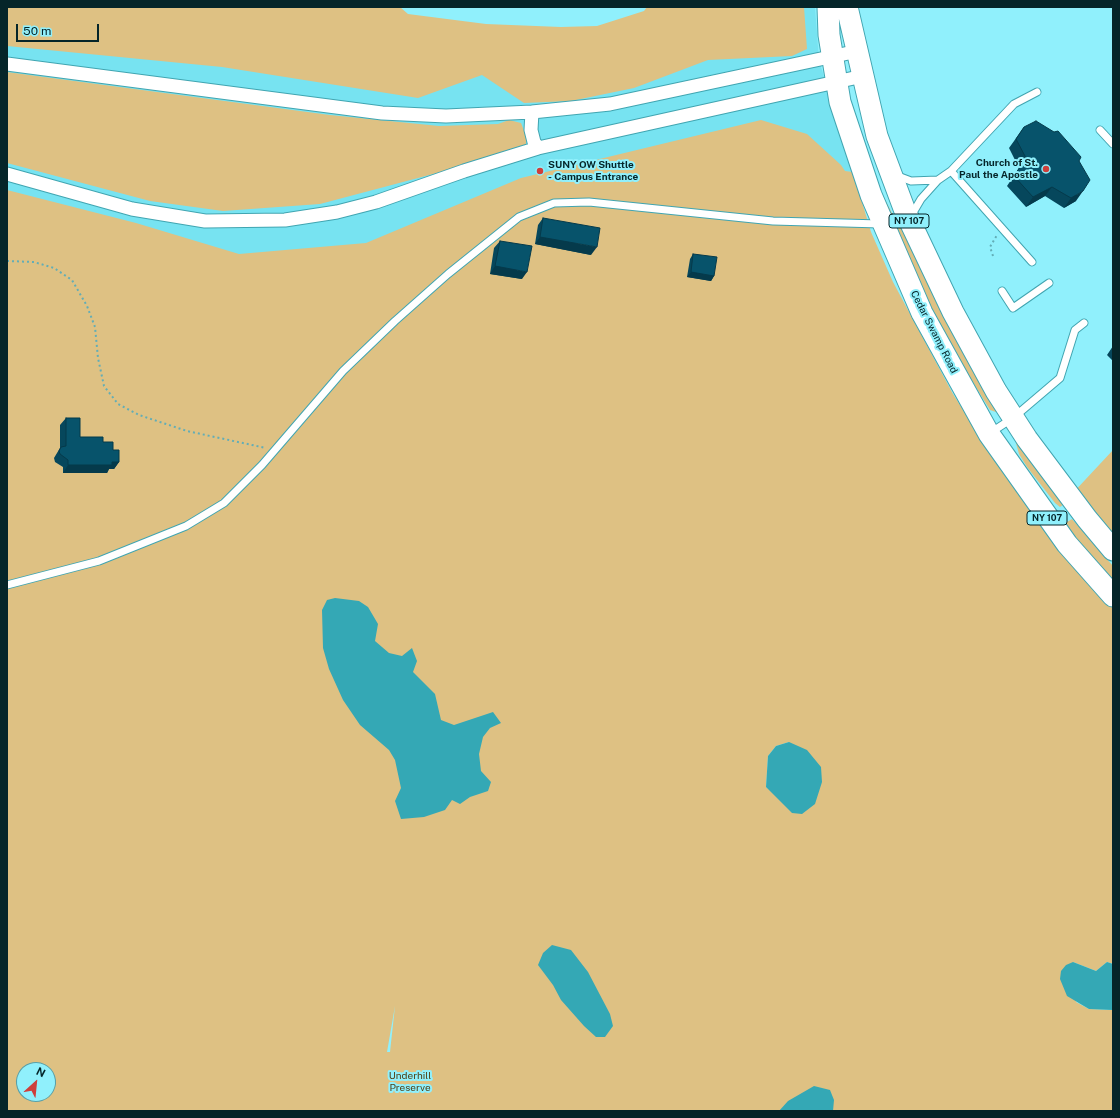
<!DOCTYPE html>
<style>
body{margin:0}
#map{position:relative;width:1120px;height:1118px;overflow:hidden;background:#90f0fc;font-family:"Public Sans",sans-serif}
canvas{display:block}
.frame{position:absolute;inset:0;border:8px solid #052529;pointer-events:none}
.north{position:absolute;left:16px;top:1062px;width:40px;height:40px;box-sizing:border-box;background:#90f0fc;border:1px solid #589fa8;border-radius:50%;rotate:27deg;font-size:11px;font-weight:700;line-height:16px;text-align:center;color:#052529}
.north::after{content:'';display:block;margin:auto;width:14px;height:18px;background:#ce3f3b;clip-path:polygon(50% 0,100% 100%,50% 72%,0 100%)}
.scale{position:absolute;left:16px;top:24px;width:83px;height:18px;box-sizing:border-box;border:2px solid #052529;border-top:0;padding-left:5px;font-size:12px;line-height:14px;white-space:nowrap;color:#052529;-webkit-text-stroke:3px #90f0fc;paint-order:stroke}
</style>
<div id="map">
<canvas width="1120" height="1118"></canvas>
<div class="frame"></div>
<div class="north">N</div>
<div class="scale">50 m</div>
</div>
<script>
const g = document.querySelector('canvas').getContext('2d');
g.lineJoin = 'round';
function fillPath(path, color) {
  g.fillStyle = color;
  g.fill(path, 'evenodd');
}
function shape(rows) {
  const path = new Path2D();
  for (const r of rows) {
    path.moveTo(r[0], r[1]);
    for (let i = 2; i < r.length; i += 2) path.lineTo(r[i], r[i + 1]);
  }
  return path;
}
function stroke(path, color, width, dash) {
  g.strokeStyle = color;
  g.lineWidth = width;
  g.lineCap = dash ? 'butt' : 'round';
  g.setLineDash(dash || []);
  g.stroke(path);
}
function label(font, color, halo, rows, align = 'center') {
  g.font = font + ' "Public Sans",sans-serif';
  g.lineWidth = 4;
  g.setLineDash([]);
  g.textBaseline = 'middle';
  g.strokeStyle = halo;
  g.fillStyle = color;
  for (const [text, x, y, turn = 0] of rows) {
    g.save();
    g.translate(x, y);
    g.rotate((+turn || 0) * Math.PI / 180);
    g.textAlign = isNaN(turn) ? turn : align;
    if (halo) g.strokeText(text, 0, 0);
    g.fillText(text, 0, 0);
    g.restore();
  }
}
fillPath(shape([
 [7,7,609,58,649,7,815,7,819,60,853,172,764,166,419,276,7,243]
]), '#77e3f1');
fillPath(shape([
 [7,7,400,7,408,14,486,24,561,27,597,26,644,11,647,7,804,7,807,49,792,56,708,60,634,88,571,101,524,103,482,75,418,98,222,67,7,46],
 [7,72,330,115,439,126,498,124,509,120,521,123,526,136,526,146,516,152,320,204,223,211,150,201,7,163],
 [761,120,807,134,841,165,845,171,853,172,871,232,893,282,953,394,1005,476,1055,541,1113,609,1113,964,1107,962,1096,971,1073,962,1076,1002,1089,1009,1113,1010,1113,1111,7,1111,7,190,136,223,239,254,366,243,521,178],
 [789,742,771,791,766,787,768,756,776,746],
 [395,1006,390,1052,387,1052],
 [24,1070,48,1070,48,1094,24,1094],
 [879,188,892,213,923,264,997,411,996,412,990,410,939,327],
 [1014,436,1064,504,1060,507,1055,503,1027,467,1019,454],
 [1113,450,1113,546,1071,495],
 [1072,519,1113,566,1113,583,1067,528,1066,525,1067,522]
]), '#dec183');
fillPath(shape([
 [335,598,359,601,368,607,378,624,375,641,389,653,402,656,412,648,417,661,413,672,435,694,441,720,454,725,493,712,501,723,490,728,483,737,479,754,481,771,491,782,488,791,470,797,460,804,452,800,445,810,424,817,401,819,395,801,401,788,395,760,389,750,360,725,343,700,329,669,323,648,322,610,327,600],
 [789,742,807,750,821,767,822,782,815,804,802,814,792,813,766,787,768,756,776,746],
 [552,945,571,950,588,972,610,1014,613,1026,605,1037,596,1037,584,1026,561,1000,553,985,538,965,543,953],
 [1073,962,1096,971,1107,962,1113,964,1113,1010,1089,1009,1067,996,1060,979,1061,971,1066,965],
 [814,1086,830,1090,834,1100,833,1111,779,1111,788,1101]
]), '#34a8b5');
const lane = shape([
 [1100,130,1113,144],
 [951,171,1032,262],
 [895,175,911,181,938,180],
 [911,216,921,199,938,180,951,171,1014,104,1037,92],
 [1002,291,1013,308,1049,283],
 [990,433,1013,418,1060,378,1075,330,1084,323],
 [7,585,99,561,186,526,224,503,262,465,343,371,395,321,448,274,519,217,554,203,589,202,773,221,880,224]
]);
const street = shape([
 [7,64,382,113,446,116,532,112,610,104,858,51],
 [532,112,531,130,534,142,538,148],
 [7,174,132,209,205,221,285,220,337,212,376,202,464,171,538,148,863,76]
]);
const primary = shape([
 [828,7,829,35,840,102,871,195,922,313,989,434,1067,544,1113,596],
 [847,7,877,136,905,211,953,312,996,391,1027,439,1087,519,1113,550]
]);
stroke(lane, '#41a5b1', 9);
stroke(street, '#41a5b1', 15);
stroke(primary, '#41a5b1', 23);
stroke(shape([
 [993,256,990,247,997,235],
 [7,261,34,262,54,268,72,280,87,306,95,327,98,358,104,386,118,404,139,415,187,431,266,448]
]), '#62adb6', 2, [2, 3]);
stroke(lane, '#fff', 7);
stroke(street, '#fff', 13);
stroke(primary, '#fff', 21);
fillPath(shape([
 [1024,127,1079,161,1076,201,1064,208,1045,196,1026,207,1007,186,1019,168,1009,148],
 [543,218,591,255,535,244,538,225],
 [500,241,522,279,490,274,494,248],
 [693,254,714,276,711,281,687,277,690,259],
 [1113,346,1113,361,1107,355],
 [66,418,80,437,103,442,113,450,119,462,114,469,109,469,107,473,63,473,63,467,55,462,54,458,60,448,60,425]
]), '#06475c');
fillPath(shape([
 [1052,187,1045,196,1026,207,1033,197],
 [1083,191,1076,201,1064,208,1071,198],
 [540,237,597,247,591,255,535,244],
 [495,266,527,272,522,279,490,274],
 [691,272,714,276,711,281,687,277],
 [112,462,119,462,114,469,109,469,107,473,63,473,68,465]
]), '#053a4b');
const building = shape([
 [1036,121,1054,132,1058,131,1081,157,1079,161,1090,180,1083,191,1071,198,1052,187,1033,197,1014,176,1026,158,1016,139,1024,127,1036,121],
 [543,218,600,228,597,247,540,237,543,218],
 [500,241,532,246,527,272,495,266,500,241],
 [693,254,717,257,714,276,691,272,693,254],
 [66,418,80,418,80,437,103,437,103,442,113,442,113,450,119,450,119,462,112,462,112,465,68,465,68,460,60,454,59,451,61,447,66,446,66,418]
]);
fillPath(building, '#07536b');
stroke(building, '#053a4b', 1);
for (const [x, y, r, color] of [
 [1046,169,4,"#ce3f3b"],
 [540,171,4,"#ce3f3b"]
]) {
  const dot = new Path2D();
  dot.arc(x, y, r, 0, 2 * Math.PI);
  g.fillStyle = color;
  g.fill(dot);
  stroke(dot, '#90f0fc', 1.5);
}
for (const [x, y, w] of [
 [909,221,40],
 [1047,518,40]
]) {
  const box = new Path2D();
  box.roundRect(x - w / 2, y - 7, w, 14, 3);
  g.fillStyle = '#90f0fc';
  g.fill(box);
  stroke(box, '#052529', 1);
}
label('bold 9px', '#052529', null, [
 ["NY 107",909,221],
 ["NY 107",1047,518]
]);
label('bold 10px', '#052529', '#90f0fc', [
 ["Church of St.",1038,163],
 ["Paul the Apostle",1038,175],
 ["SUNY OW Shuttle",548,165,"left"],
 ["- Campus Entrance",548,177,"left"]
], 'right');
label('10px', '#052529', '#90f0fc', [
 ["Cedar Swamp Road",934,332,63]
]);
label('10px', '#503e14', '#90f0fc', [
 ["Underhill",410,1076],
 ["Preserve",410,1088]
]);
</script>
